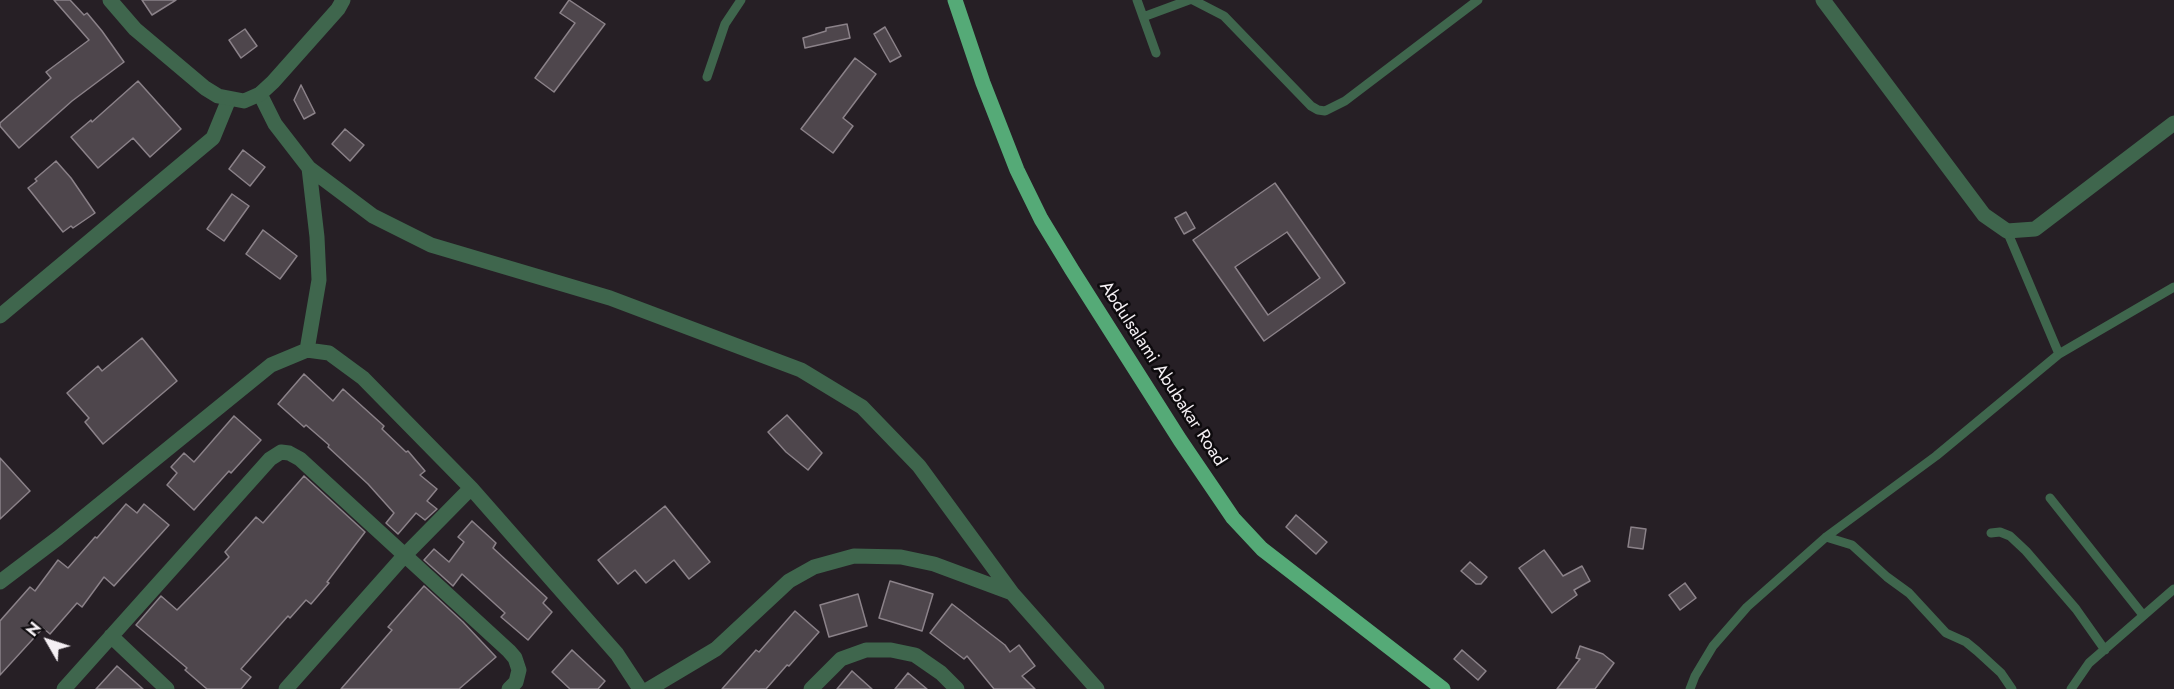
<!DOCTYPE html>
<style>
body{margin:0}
#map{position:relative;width:2174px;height:689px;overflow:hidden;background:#261f25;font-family:Jost,sans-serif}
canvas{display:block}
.north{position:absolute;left:18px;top:611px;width:60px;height:60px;-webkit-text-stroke:4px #0d0a0d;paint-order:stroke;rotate:309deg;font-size:16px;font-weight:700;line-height:24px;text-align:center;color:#f4eff3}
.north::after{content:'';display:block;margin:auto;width:21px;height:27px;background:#f4eff3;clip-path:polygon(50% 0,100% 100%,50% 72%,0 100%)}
</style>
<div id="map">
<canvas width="2174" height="689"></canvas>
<div class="north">N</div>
</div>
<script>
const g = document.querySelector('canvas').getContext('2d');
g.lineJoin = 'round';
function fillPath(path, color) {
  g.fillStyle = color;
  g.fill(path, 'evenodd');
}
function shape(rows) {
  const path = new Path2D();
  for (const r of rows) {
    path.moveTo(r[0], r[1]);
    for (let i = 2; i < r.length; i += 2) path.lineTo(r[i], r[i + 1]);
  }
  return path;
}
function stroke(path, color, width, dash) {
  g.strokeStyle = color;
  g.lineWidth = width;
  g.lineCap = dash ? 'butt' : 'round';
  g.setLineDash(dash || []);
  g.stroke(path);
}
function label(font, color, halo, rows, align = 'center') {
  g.font = font + ' Jost,sans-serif';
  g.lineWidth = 5;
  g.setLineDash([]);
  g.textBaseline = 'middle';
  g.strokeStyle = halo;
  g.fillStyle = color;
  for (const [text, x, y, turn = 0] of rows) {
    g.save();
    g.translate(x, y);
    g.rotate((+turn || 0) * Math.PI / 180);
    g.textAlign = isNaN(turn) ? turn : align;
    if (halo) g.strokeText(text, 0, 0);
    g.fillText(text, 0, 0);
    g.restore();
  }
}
const building = shape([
 [54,0,70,0,84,15,87,13,102,31,124,62,72,101,19,148,0,126,0,123,51,78,46,72,89,40,54,0],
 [142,0,176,0,152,15,142,0],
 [569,0,605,24,554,92,535,78,575,23,560,13,569,0],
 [847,24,850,38,805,48,803,38,826,31,826,28,847,24],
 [885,27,901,56,890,62,874,34,885,27],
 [245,29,257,46,241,58,229,40,245,29],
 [855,58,876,74,843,118,853,126,833,153,801,129,855,58],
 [138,81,181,129,150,157,133,138,98,168,71,137,91,120,92,122,138,81],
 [301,85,315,113,304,119,294,100,301,85],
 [345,129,364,145,350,161,332,144,345,129],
 [243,150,265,167,250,186,229,169,243,150],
 [56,161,71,178,95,213,73,228,71,226,63,232,28,188,37,181,35,179,56,161],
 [1275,183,1345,283,1264,341,1193,240,1275,183],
 [1287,232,1320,278,1268,315,1235,267,1287,232],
 [232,194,249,206,224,241,207,229,232,194],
 [1186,212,1195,228,1184,234,1175,218,1186,212],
 [263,230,297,256,280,279,246,254,263,230],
 [142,338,177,381,103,444,85,422,89,418,67,393,98,366,102,371,142,338],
 [304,374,333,401,343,389,384,426,382,429,406,452,408,451,425,471,420,475,437,489,427,501,437,509,425,520,416,513,398,534,386,523,394,513,368,484,328,447,329,445,306,425,304,427,278,404,304,374],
 [787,415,822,453,808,470,786,452,768,432,787,415],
 [234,416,261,440,231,473,229,471,194,510,167,485,177,473,171,467,184,453,194,462,234,416],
 [0,458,30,491,0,519,0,458],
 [304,476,365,532,327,582,329,583,311,604,306,600,290,618,288,616,241,669,251,677,241,689,207,689,185,670,187,668,136,625,161,596,177,610,229,557,225,552,256,517,263,523,304,476],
 [126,504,137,513,144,504,169,525,114,586,104,577,82,607,77,603,50,634,43,628,0,675,0,621,30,587,35,591,58,560,68,568,95,537,97,538,126,504],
 [665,506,710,562,689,579,674,560,646,583,635,570,618,584,598,560,665,506],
 [1296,515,1327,542,1316,554,1286,527,1296,515],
 [472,521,496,543,493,548,547,598,543,603,552,612,528,640,501,617,505,613,462,574,453,586,424,560,434,549,449,562,464,542,458,537,472,521],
 [1631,527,1646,529,1643,549,1628,547,1631,527],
 [1544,550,1563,576,1582,566,1590,581,1574,590,1577,595,1552,613,1519,568,1544,550],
 [1470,562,1487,577,1481,584,1476,584,1461,571,1470,562],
 [890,581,933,594,922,631,879,618,890,581],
 [1685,583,1696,598,1680,610,1669,595,1685,583],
 [424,586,463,622,496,657,459,689,341,689,392,630,388,627,424,586],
 [858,594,867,626,829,637,820,605,858,594],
 [952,604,1005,645,1010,652,1019,645,1035,666,1022,676,1035,689,994,689,967,656,964,659,930,633,952,604],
 [795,611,819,632,789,666,787,665,766,689,722,689,756,650,759,652,795,611],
 [1580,646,1603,654,1614,663,1595,689,1557,689,1580,659,1576,658,1580,646],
 [572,650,605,681,598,689,570,689,552,672,572,650],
 [1462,650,1486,671,1478,680,1454,659,1462,650],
 [117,666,143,689,96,689,117,666],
 [852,671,872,689,837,689,852,671],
 [908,673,927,689,895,689,908,673]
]);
fillPath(building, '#4e464c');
stroke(building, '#8b8289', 1.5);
stroke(shape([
 [1137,0,1156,53],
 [1193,0,1224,16,1311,106,1318,110,1325,111,1345,101,1478,0],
 [1143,17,1189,0],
 [707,77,725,24,741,0],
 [2007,231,2059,354],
 [2050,498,2143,615],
 [1991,533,2000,532,2010,536,2026,551,2076,609,2105,650],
 [1826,537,1852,545,1887,577,1909,593,1946,633,1966,642,1977,651,2001,673,2012,689],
 [1690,689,1695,676,1713,646,1747,607,1826,537,1936,456,2059,354,2174,287],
 [2071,689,2089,663,2174,589]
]), '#3f664d', 9);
stroke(shape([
 [260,94,275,124,309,168,373,216,431,245,610,298,801,370,862,407,919,466,1012,593,1097,689],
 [0,316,213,138,229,99],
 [307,350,329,353,363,378,471,488,617,654,640,689],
 [0,582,58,538,271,365,307,350,319,280,317,237,309,168],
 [111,636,167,689],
 [64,689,270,459,281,452,289,453,300,459,509,651,515,658,519,670,516,682,509,689],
 [286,689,404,556,471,488],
 [649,689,716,649,789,581,814,567,854,556,901,557,934,564,1012,593],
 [811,689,841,659,866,650,891,650,915,655,941,673,957,689]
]), '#3f664d', 15);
stroke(shape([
 [110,0,135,29,205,88,218,96,244,101,260,94,273,82,338,9,343,0],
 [1823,0,1984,215,2007,231,2035,229,2174,123]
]), '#3f664d', 15);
stroke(shape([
 [955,0,983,83,1017,170,1041,219,1072,270,1180,440,1233,518,1262,549,1443,689]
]), '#5a7', 15);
label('18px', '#f4eff3', '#0d0a0d', [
 ["Abdulsalami Abubakar Road",1162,374,57]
]);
</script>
